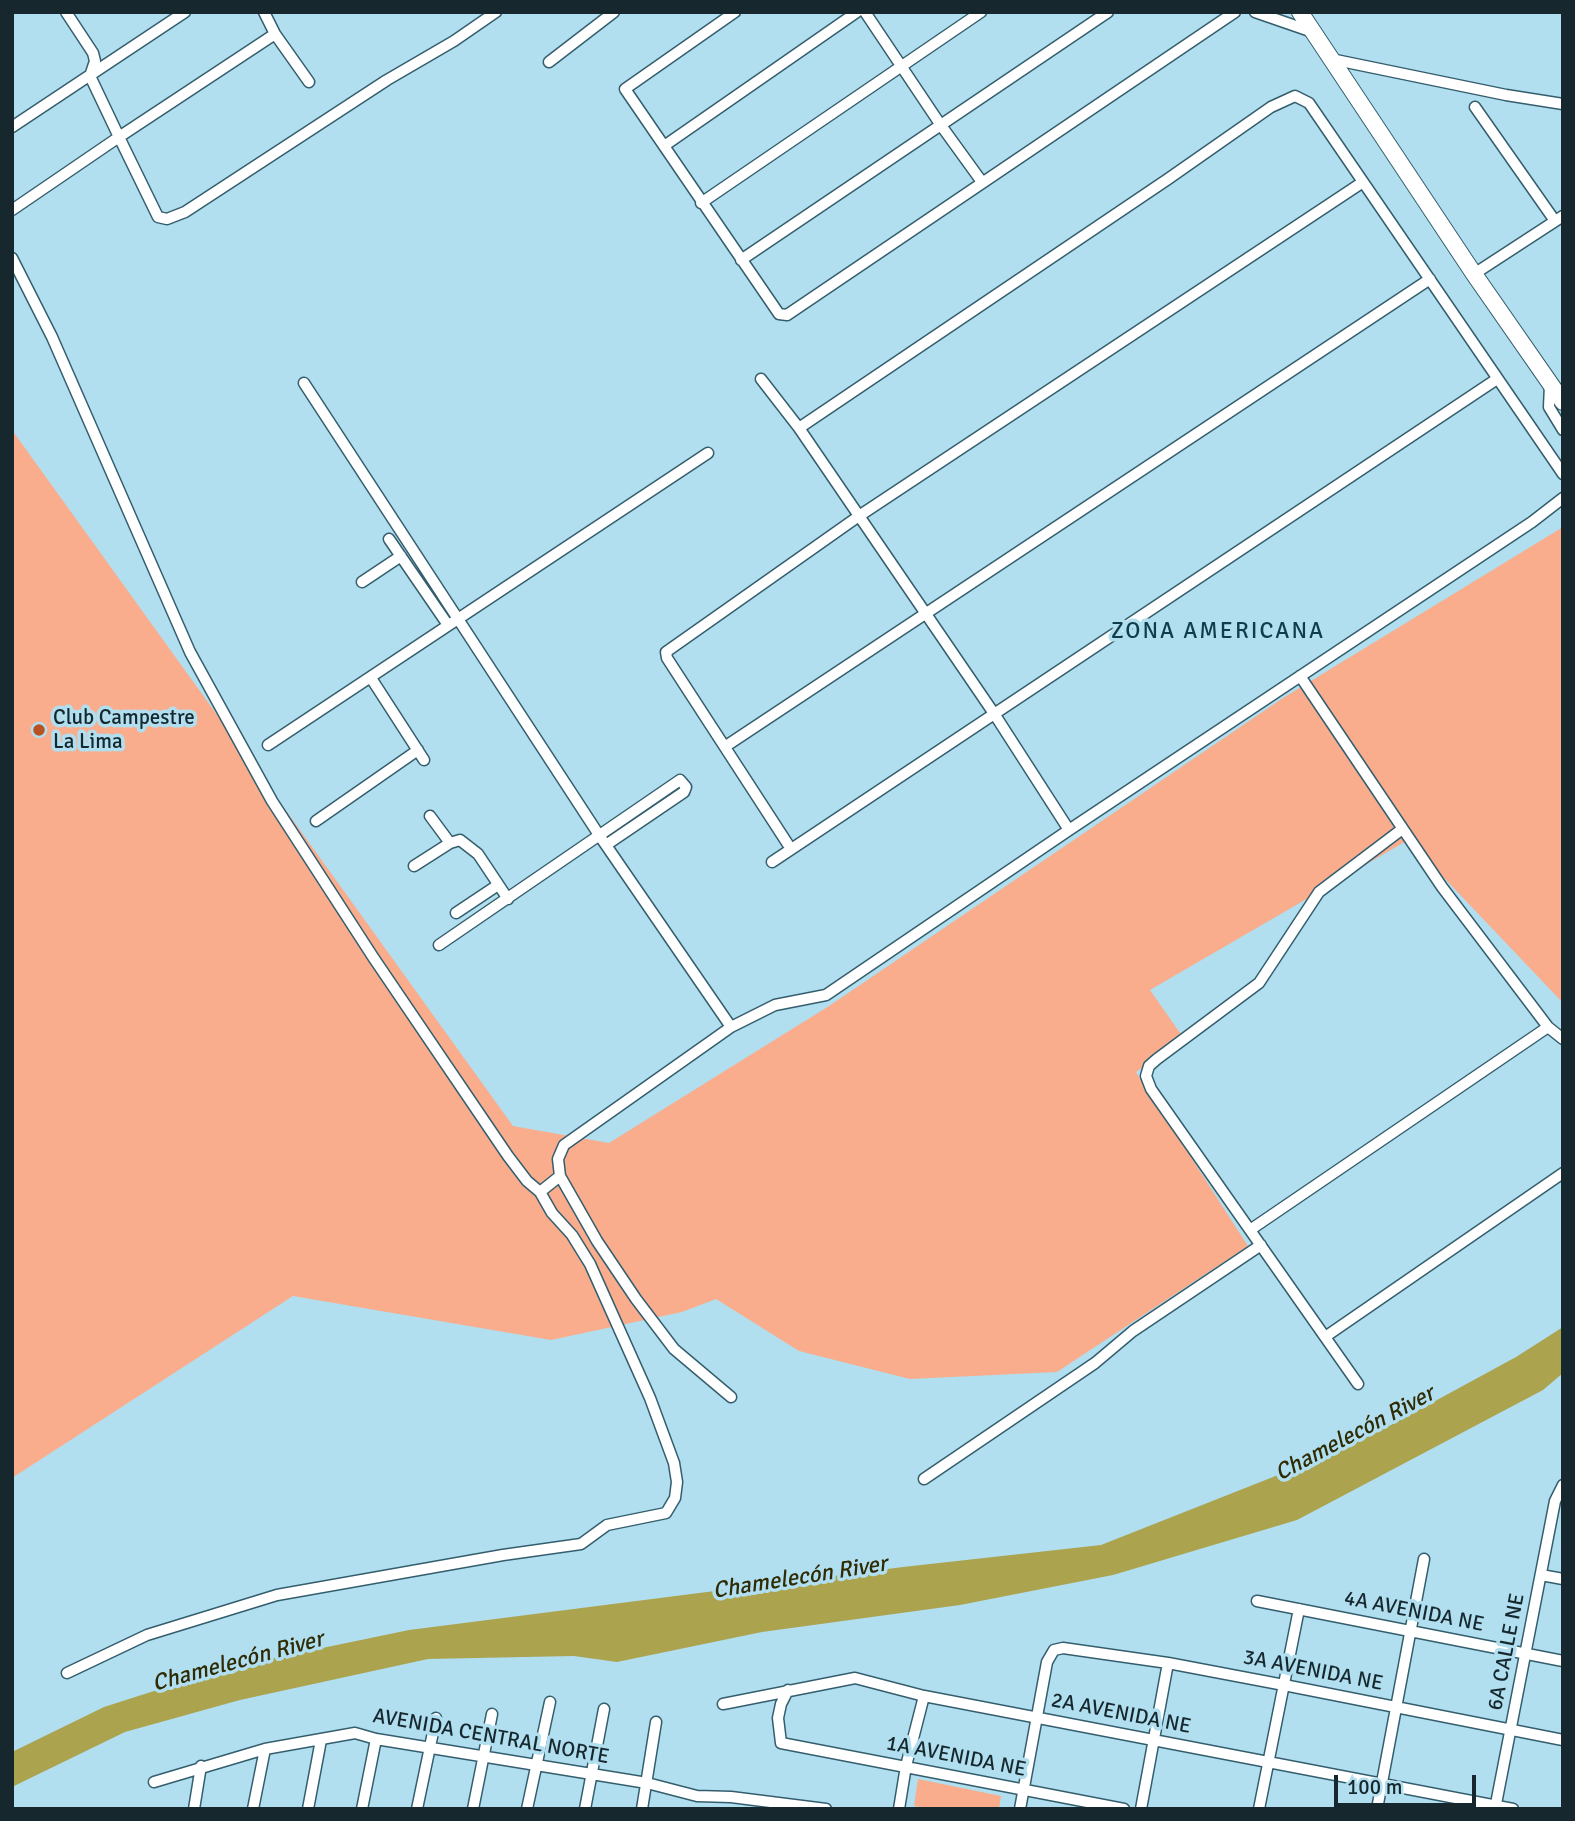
<!DOCTYPE html>
<meta charset="utf-8">
<style>
body{margin:0}
#map{position:relative;width:1575px;height:1821px;overflow:hidden;background:#b1dff0;font-family:Signika,sans-serif}
canvas{display:block}
.frame{position:absolute;inset:0;border:14px solid #16282e;pointer-events:none}
.scale{position:absolute;left:1334px;top:1775px;width:142px;height:32px;box-sizing:border-box;border:4px solid #16282e;border-top:0;padding-left:9px;font-size:21px;line-height:24px;white-space:nowrap;color:#16282e;-webkit-text-stroke:5px #b1dff0;paint-order:stroke}
</style>
<div id="map">
<canvas width="1575" height="1821"></canvas>
<div class="frame"></div>
<div class="scale">100 m</div>
</div>
<script>
const g = document.querySelector('canvas').getContext('2d');
g.lineJoin = 'round';
function fillPath(path, color) {
  g.fillStyle = color;
  g.fill(path, 'evenodd');
}
function shape(rows) {
  const path = new Path2D();
  for (const r of rows) {
    path.moveTo(r[0], r[1]);
    for (let i = 2; i < r.length; i += 2) path.lineTo(r[i], r[i + 1]);
  }
  return path;
}
function stroke(path, color, width, dash) {
  g.strokeStyle = color;
  g.lineWidth = width;
  g.lineCap = dash ? 'butt' : 'round';
  g.setLineDash(dash || []);
  g.stroke(path);
}
function label(font, color, halo, rows, align = 'center') {
  g.font = font + ' Signika,sans-serif';
  g.lineWidth = 7;
  g.setLineDash([]);
  g.textBaseline = 'middle';
  g.strokeStyle = halo;
  g.fillStyle = color;
  for (const [text, x, y, turn = 0] of rows) {
    g.save();
    g.translate(x, y);
    g.rotate((+turn || 0) * Math.PI / 180);
    g.textAlign = isNaN(turn) ? turn : align;
    if (halo) g.strokeText(text, 0, 0);
    g.fillText(text, 0, 0);
    g.restore();
  }
}
fillPath(shape([
 [12,430,513,1126,609,1143,829,1006,1283,698,1563,527,1563,1003,1408,840,1150,990,1185,1040,1136,1072,1248,1246,1057,1372,910,1379,799,1351,716,1299,682,1312,551,1340,293,1296,12,1478],
 [918,1779,1001,1796,999,1809,930,1809,914,1806]
]), '#f9ad8d');
fillPath(shape([
 [1563,1327,1563,1373,1543,1390,1297,1520,1113,1575,960,1605,762,1632,617,1662,574,1656,428,1659,240,1700,125,1732,12,1787,12,1752,104,1707,226,1668,409,1630,903,1567,1101,1545,1273,1477,1391,1425,1516,1357]
]), '#aca34f');
const street = shape([
 [264,12,275,34,119,137,158,217,167,219,185,212,387,80,454,41,496,12],
 [735,12,625,89,779,314,787,315,1235,12],
 [865,12,940,124,982,182],
 [1255,12,1313,32],
 [275,34,309,82],
 [1331,59,1506,95,1563,104],
 [549,62,614,12],
 [1475,107,1555,221],
 [12,127,185,12],
 [664,146,857,12],
 [701,203,981,12],
 [12,210,119,137,90,76,95,61,93,53,66,12],
 [12,258,52,337,190,652,272,801,373,957,508,1156,527,1181,540,1192,560,1176],
 [741,260,1108,12],
 [1474,274,1563,216],
 [761,379,799,428,995,715,1069,830],
 [304,383,599,835,731,1027,775,1005,826,995,1069,830,1532,522,1563,498],
 [1550,385,1549,407,1563,430],
 [799,428,1168,179,1271,107,1295,96,1309,103,1563,474],
 [389,539,448,625],
 [362,582,401,556],
 [1300,676,1442,887,1548,1027,1563,1039],
 [371,678,424,760],
 [268,745,708,453],
 [726,746,1430,279],
 [430,816,450,843],
 [316,821,418,750],
 [791,849,667,658,666,652,859,516,1363,182],
 [772,862,1497,379],
 [414,866,450,843,460,840,478,854,508,899],
 [456,913,498,885],
 [439,945,680,780,686,787,684,792,606,845],
 [1250,1230,1548,1027],
 [1325,1337,1563,1173],
 [1358,1384,1151,1089,1146,1076,1149,1066,1157,1059,1259,983,1319,892,1401,830],
 [731,1397,674,1349,636,1299,597,1241,560,1176,558,1159,564,1145,731,1027],
 [924,1479,1095,1363,1133,1331,1261,1245],
 [1541,1575,1563,1579],
 [1257,1601,1563,1661],
 [67,1673,147,1635,277,1595,503,1555,581,1544,607,1525,666,1513,675,1498,677,1482,674,1463,650,1398,590,1264,572,1235,552,1213,540,1192],
 [788,1690,781,1704,778,1718,781,1743,1124,1809],
 [723,1704,855,1678,924,1696,1513,1809],
 [154,1782,265,1749,355,1733,376,1739,647,1783,697,1796,731,1797,826,1809],
 [194,1809,201,1766],
 [253,1809,265,1749],
 [308,1809,321,1740],
 [362,1809,376,1739],
 [417,1809,436,1718],
 [473,1809,492,1714],
 [527,1809,550,1702],
 [585,1809,604,1709],
 [642,1809,656,1722],
 [899,1809,906,1766,924,1696],
 [1020,1809,1047,1662,1054,1650,1063,1648,1168,1663,1284,1685,1563,1740],
 [1141,1809,1168,1663],
 [1259,1809,1299,1609],
 [1377,1809,1424,1559],
 [1495,1809,1555,1501,1563,1485]
]);
const secondary = shape([
 [1300,12,1474,274,1563,402]
]);
stroke(street, '#345e6d', 13);
stroke(secondary, '#345e6d', 18);
stroke(street, '#fff', 10);
stroke(secondary, '#fff', 16);
for (const [x, y, r, color] of [
 [39,730,7,"#b75222"]
]) {
  const dot = new Path2D();
  dot.arc(x, y, r, 0, 2 * Math.PI);
  g.fillStyle = color;
  g.fill(dot);
  stroke(dot, '#b1dff0', 2.5);
}
label('21px', '#16282e', '#b1dff0', [
 ["Club Campestre",53,718],
 ["La Lima",53,742]
], 'left');
label('21px', '#16282e', '#b1dff0', [
 ["4A AVENIDA NE",1414,1612,11],
 ["6A CALLE NE",1507,1652,-79],
 ["3A AVENIDA NE",1313,1671,11],
 ["2A AVENIDA NE",1121,1714,11],
 ["AVENIDA CENTRAL NORTE",491,1737,10],
 ["1A AVENIDA NE",956,1757,11]
]);
g.letterSpacing = '2px';
label('23px', '#113d4b', '#b1dff0', [
 ["ZONA AMERICANA",1218,632]
]);
g.letterSpacing = '0px';
label('italic 23px', '#2f2b05', '#b1dff0', [
 ["Chamelecón River",1355,1434,-28],
 ["Chamelecón River",800,1578,-9],
 ["Chamelecón River",238,1662,-15]
]);
</script>
